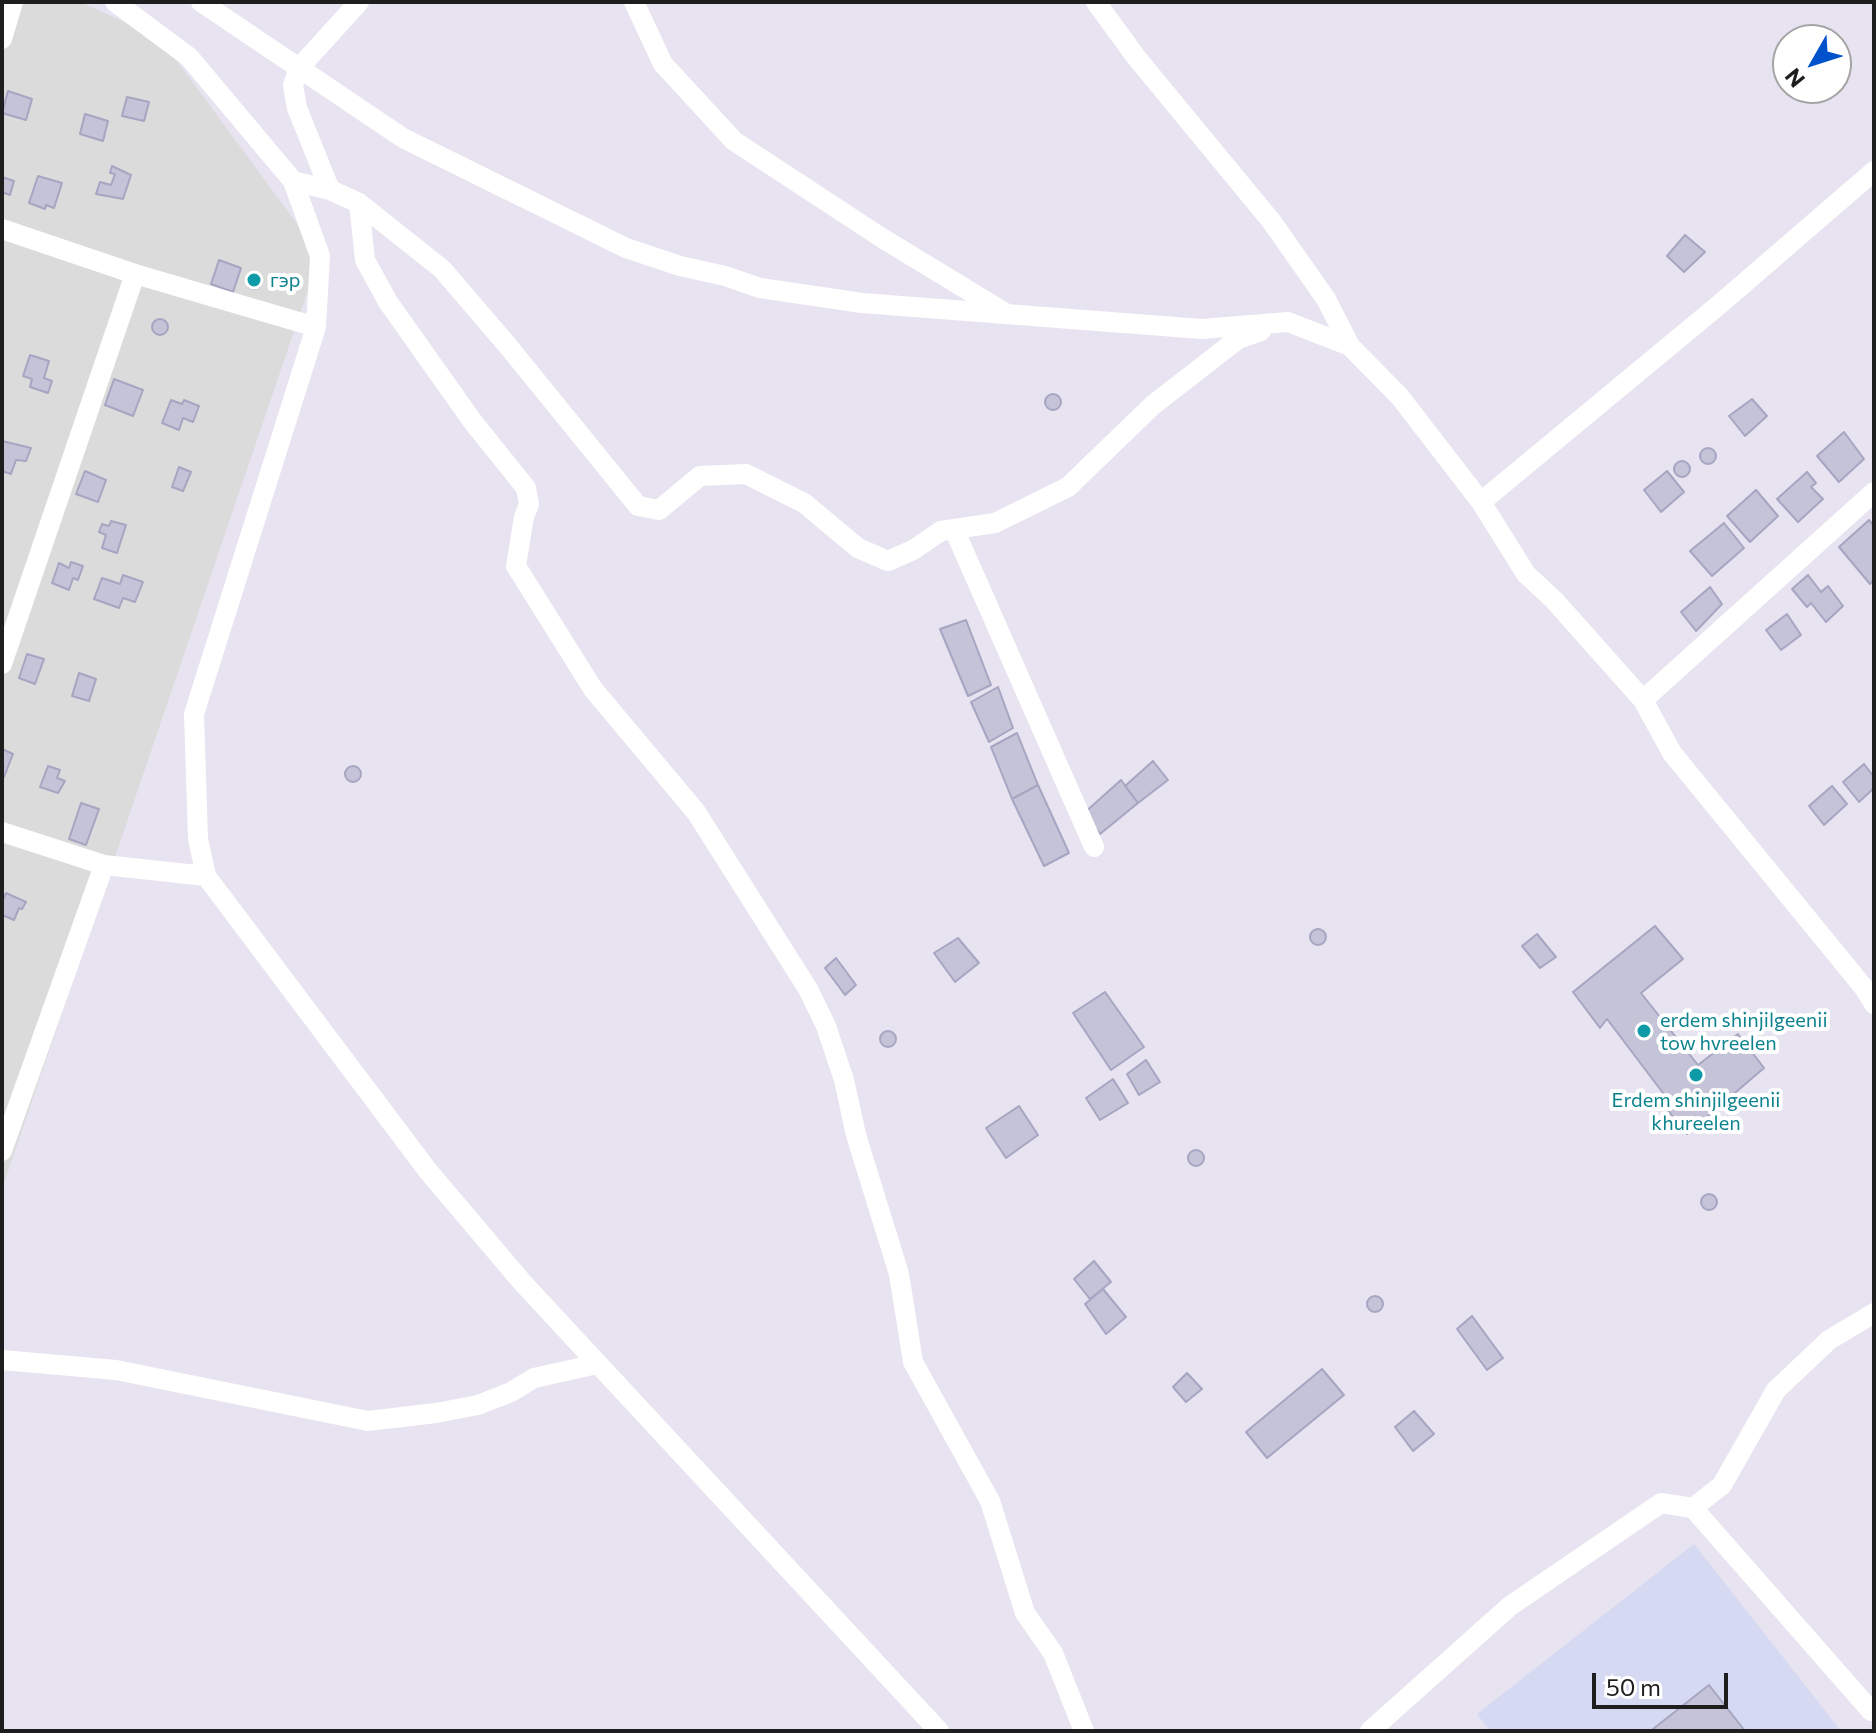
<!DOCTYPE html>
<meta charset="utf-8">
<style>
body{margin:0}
#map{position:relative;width:1876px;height:1733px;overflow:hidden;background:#e7e3f0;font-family:Commissioner,sans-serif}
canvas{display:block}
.frame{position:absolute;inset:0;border:4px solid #1e1e1e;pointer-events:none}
.north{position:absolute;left:1772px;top:24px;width:80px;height:80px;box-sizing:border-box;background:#fff;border:2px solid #a5a5a5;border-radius:50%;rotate:231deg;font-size:22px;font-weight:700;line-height:32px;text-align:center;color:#1e1e1e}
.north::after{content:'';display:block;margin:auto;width:28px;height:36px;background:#0051cc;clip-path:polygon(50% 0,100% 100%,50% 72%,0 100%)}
.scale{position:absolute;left:1592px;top:1673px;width:136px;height:36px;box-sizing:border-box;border:4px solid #1e1e1e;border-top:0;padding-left:10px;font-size:24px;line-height:28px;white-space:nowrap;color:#1e1e1e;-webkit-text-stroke:6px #fff;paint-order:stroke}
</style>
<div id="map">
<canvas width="1876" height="1733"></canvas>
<div class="frame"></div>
<div class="north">N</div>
<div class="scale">50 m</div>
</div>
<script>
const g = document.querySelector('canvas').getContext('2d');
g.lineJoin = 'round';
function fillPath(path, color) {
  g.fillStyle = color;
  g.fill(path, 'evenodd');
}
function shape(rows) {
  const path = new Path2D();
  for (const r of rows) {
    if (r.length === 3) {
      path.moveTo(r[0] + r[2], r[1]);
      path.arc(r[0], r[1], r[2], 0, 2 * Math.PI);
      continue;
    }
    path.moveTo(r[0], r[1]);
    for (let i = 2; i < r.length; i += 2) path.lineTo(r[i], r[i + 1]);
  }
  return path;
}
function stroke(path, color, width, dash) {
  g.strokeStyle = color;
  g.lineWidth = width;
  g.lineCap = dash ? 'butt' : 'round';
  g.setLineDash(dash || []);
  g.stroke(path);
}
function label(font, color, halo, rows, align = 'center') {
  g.font = font + ' Commissioner,sans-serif';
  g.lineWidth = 8;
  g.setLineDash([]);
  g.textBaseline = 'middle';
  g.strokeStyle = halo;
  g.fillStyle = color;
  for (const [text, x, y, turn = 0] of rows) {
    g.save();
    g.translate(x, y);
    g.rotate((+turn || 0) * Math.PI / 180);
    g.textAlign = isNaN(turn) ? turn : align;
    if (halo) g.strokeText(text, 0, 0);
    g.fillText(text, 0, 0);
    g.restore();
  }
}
fillPath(shape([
 [2,2,80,2,160,38,320,255,2,1189]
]), '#dbdbdc');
fillPath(shape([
 [1694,1544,1841,1731,1490,1731,1477,1714]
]), '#d6d9f2');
const building = shape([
 [8,91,32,99,26,120,2,113,8,91],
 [127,97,149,102,144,121,122,116,127,97],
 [85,114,108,121,103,141,80,134,85,114],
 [112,166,131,175,123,199,96,194,100,182,111,185,115,174,110,173,112,166],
 [38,176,62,183,54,208,46,205,45,209,29,203,38,176],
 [2,177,14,181,10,195,2,192,2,177],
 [1685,235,1705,252,1684,272,1667,256,1685,235],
 [219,260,241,268,233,292,211,284,219,260],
 [254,281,8],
 [160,327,8],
 [30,355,49,361,44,378,52,381,48,393,30,387,32,379,23,376,30,355],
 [114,379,143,390,133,416,105,405,114,379],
 [1053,402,8],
 [1752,399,1767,416,1745,436,1729,416,1752,399],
 [171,400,182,404,184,400,199,406,193,422,183,418,179,430,162,423,171,400],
 [1844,432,1864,459,1839,482,1817,456,1844,432],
 [2,441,31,448,26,461,16,460,11,474,2,471,2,441],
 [1708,456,8],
 [1682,469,8],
 [179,467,191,472,183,491,172,487,179,467],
 [85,471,106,480,98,502,76,494,85,471],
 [1667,471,1684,492,1661,512,1644,490,1667,471],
 [1807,472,1816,483,1811,487,1823,499,1798,522,1777,499,1807,472],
 [1756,490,1778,516,1750,542,1727,516,1756,490],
 [1869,520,1874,526,1874,580,1870,584,1839,547,1869,520],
 [111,521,126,525,117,553,102,548,106,535,99,532,102,524,109,526,111,521],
 [1724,523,1744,548,1712,576,1690,551,1724,523],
 [71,562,83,566,78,580,73,578,69,590,52,583,59,563,69,568,71,562],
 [123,575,143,582,135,602,123,598,119,608,94,599,102,578,120,584,123,575],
 [1808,575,1821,592,1828,586,1843,606,1826,622,1811,603,1807,607,1792,589,1808,575],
 [1710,587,1722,604,1696,631,1681,612,1710,587],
 [1787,614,1801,635,1781,650,1766,630,1787,614],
 [966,620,991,685,968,696,940,629,966,620],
 [27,654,44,659,35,684,19,678,27,654],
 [79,673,96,679,89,701,72,696,79,673],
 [998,687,1013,728,989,742,971,702,998,687],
 [1017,733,1038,785,1012,799,991,747,1017,733],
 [2,749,13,754,4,777,2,776,2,749],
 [1153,761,1168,780,1138,803,1125,786,1153,761],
 [1864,764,1874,777,1874,788,1859,802,1843,782,1864,764],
 [353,774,8],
 [48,766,60,770,57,778,65,781,58,793,40,787,48,766],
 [1121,780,1138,803,1100,834,1083,814,1121,780],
 [1038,785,1069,853,1044,866,1012,799,1038,785],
 [1832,786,1847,804,1824,825,1809,806,1832,786],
 [81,803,99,809,86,845,69,839,81,803],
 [6,893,26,902,22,909,19,908,14,920,2,915,2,902,6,893],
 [1655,926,1683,959,1641,993,1698,1065,1738,1034,1764,1068,1687,1134,1661,1102,1666,1097,1607,1019,1600,1028,1573,992,1655,926],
 [1318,937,8],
 [1537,934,1556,957,1540,968,1522,946,1537,934],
 [958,938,979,963,955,982,934,953,958,938],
 [836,958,856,985,845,995,825,968,836,958],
 [1105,992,1144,1047,1111,1070,1073,1013,1105,992],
 [888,1039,8],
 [1146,1060,1160,1082,1139,1095,1127,1074,1146,1060],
 [1113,1079,1128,1103,1100,1120,1086,1098,1113,1079],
 [1019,1106,1038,1135,1006,1158,986,1128,1019,1106],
 [1196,1158,8],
 [1709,1202,8],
 [1094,1261,1111,1282,1090,1299,1074,1279,1094,1261],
 [1103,1289,1126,1317,1106,1334,1085,1304,1103,1289],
 [1375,1304,8],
 [1472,1316,1503,1358,1487,1370,1457,1329,1472,1316],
 [1322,1369,1344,1395,1267,1458,1246,1432,1322,1369],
 [1187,1373,1202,1389,1186,1402,1173,1387,1187,1373],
 [1414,1411,1434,1434,1413,1451,1395,1427,1414,1411],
 [1709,1685,1745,1731,1655,1731,1653,1729,1709,1685]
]);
fillPath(building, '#c4c3d7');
stroke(building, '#a6a5c2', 2);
stroke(shape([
 [115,2,189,57,293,181,320,256,316,327,194,714,198,839,206,876,428,1171,522,1282,939,1731],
 [201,2,403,138,626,248,680,266,725,276,760,288,862,303,1202,329,1288,322,1350,346,1400,397,1481,502,1526,574,1554,600,1643,700,1672,753,1865,989,1874,1004],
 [634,2,663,64,734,141,882,238,1007,314],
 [1096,2,1136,57,1272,222,1326,299,1350,346],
 [2,39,13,2],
 [293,181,330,190,359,203,442,269,508,346,638,506,659,510,700,476,746,474,804,503,858,548,888,561,913,550,941,531,995,523,1068,487,1153,405,1238,339,1261,331],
 [330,190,297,108,293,85,299,68,359,2],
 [359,203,365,260,388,302,473,422,526,488,529,504,524,517,516,566,593,689,696,812,808,989,826,1026,844,1080,856,1135,899,1274,913,1362,990,1501,1025,1613,1053,1653,1084,1731],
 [2,229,135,274,316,327],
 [1481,502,1720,304,1874,171],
 [954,529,1094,847],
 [2,664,135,274],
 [1643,700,1874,492],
 [2,832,104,865,206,876],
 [2,1151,104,865],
 [2,1360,116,1370,368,1421,436,1413,478,1405,511,1392,534,1378,597,1364],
 [1693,1508,1722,1485,1776,1390,1829,1340,1874,1313],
 [1370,1731,1510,1606,1661,1503,1693,1508,1871,1711]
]), '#fff', 20);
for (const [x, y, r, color] of [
 [254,280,8,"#0f9aa8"],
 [1644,1031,8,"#0f9aa8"],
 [1696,1075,8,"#0f9aa8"]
]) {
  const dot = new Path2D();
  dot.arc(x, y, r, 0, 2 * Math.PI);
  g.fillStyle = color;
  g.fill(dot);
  stroke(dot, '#fff', 3);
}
label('20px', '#0d838f', '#fff', [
 ["гэр",270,280],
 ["erdem shinjilgeenii",1660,1020],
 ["tow hvreelen",1660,1043],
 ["Erdem shinjilgeenii",1696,1100,"center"],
 ["khureelen",1696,1123,"center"]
], 'left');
</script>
